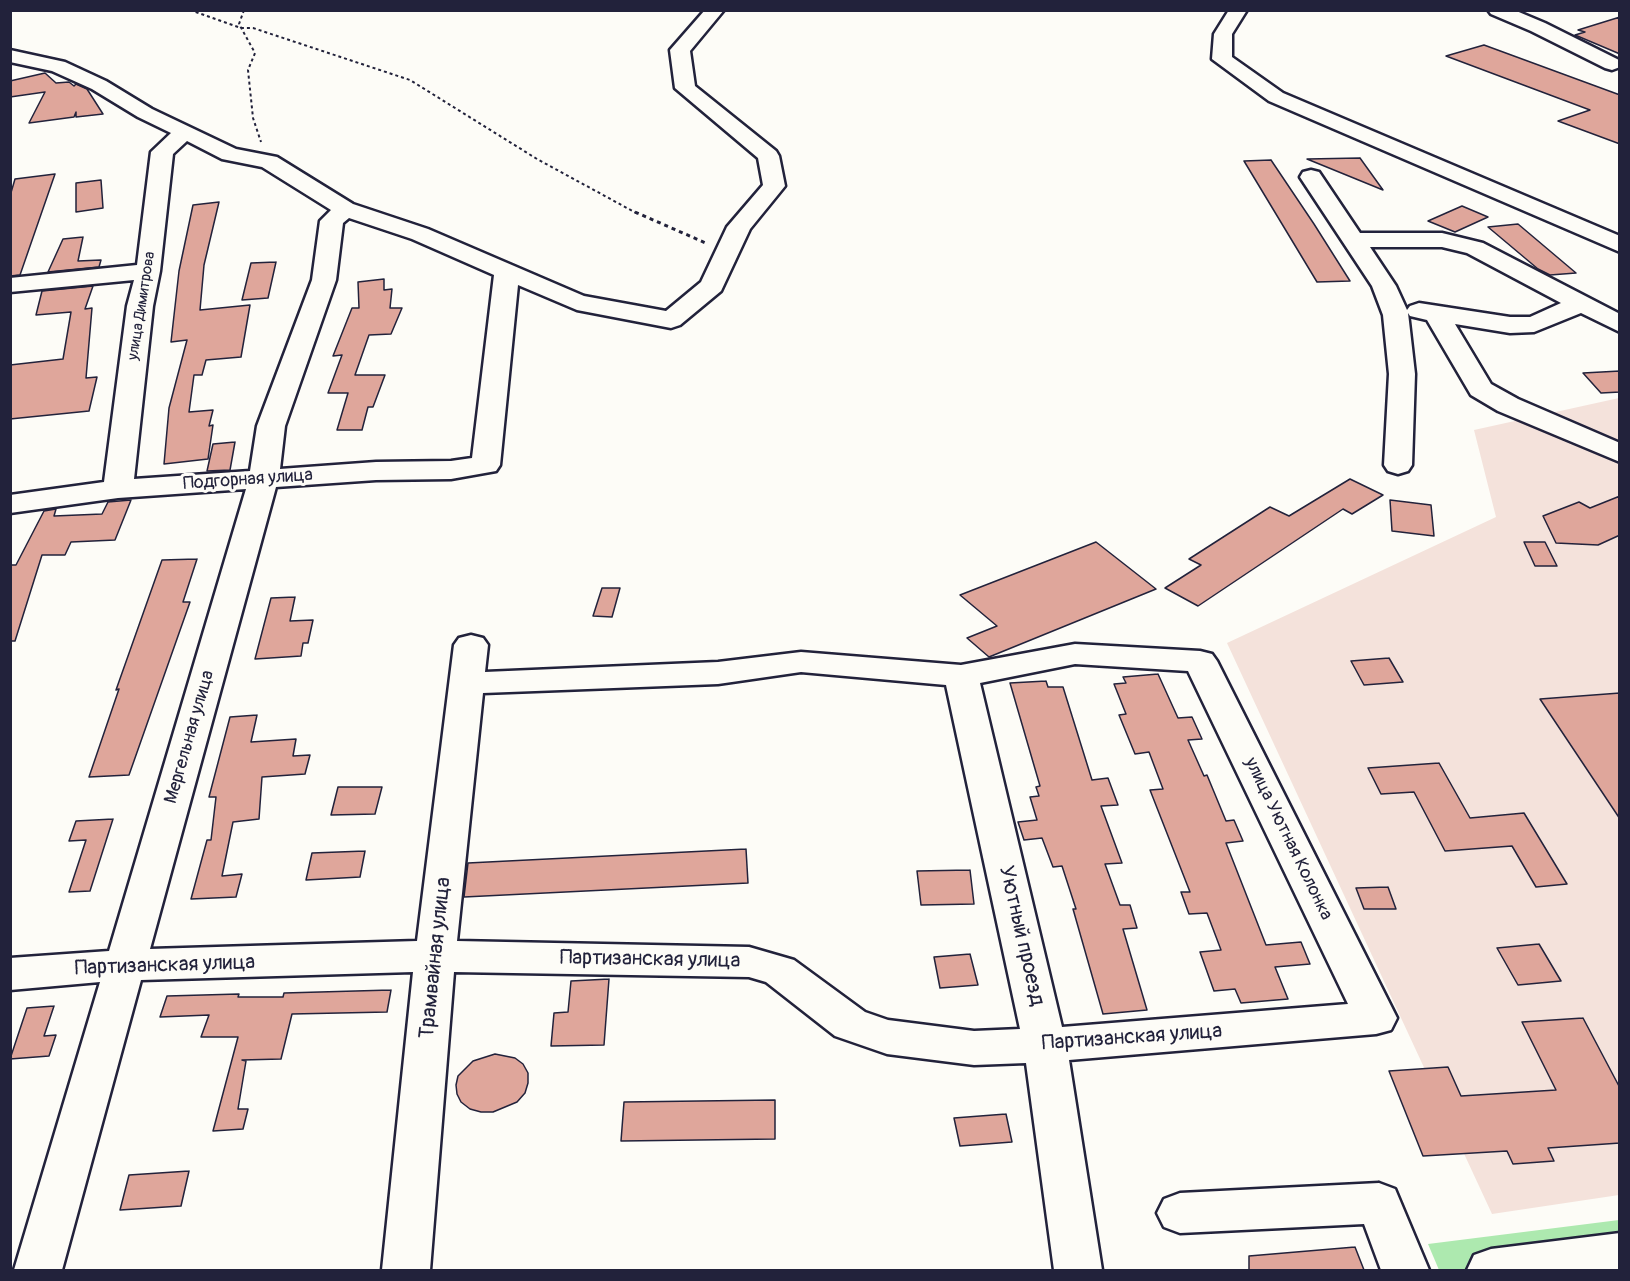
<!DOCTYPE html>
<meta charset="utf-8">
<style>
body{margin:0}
#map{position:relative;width:1630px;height:1281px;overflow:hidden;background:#fdfcf7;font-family:Pangolin,sans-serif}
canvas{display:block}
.frame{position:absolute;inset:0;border:12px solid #22223b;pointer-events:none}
</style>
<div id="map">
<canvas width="1630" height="1281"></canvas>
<div class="frame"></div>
</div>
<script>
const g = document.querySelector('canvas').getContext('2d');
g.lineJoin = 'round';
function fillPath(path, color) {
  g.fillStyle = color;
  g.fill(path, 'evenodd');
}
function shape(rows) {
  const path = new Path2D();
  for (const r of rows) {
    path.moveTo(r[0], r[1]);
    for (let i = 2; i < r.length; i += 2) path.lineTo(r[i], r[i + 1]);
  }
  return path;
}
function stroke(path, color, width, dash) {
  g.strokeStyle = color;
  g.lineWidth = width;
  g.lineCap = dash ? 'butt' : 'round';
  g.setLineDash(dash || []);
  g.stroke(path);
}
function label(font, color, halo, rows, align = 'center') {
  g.font = font + ' Pangolin,sans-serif';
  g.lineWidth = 6;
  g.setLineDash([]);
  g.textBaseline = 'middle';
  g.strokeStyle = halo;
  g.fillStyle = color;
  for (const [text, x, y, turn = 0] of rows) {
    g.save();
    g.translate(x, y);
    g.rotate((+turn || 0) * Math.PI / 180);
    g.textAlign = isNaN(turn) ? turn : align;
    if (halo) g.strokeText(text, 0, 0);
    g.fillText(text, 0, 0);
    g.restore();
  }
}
fillPath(shape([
 [1619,398,1619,1195,1492,1214,1227,643,1496,517,1474,430]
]), '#f4e2db');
fillPath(shape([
 [1619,1220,1619,1270,1439,1270,1428,1244]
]), '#ade9af');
const building = shape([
 [1620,17,1620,54,1575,35,1585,32,1578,30,1620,17],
 [1484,45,1620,95,1620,144,1558,121,1590,110,1446,56,1484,45],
 [45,73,56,83,69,82,74,86,76,84,87,89,103,114,76,117,76,112,74,117,29,123,45,92,10,97,10,81,45,73],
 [1360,158,1383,190,1307,159,1360,158],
 [1271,160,1314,224,1350,281,1317,282,1244,161,1271,160],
 [55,174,20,275,10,276,10,196,15,179,55,174],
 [101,180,103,208,76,212,76,183,101,180],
 [219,202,204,265,200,310,250,305,241,357,206,360,202,375,194,375,189,412,213,410,209,426,213,425,208,459,164,464,169,408,187,340,171,342,179,271,193,205,219,202],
 [1462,206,1488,217,1455,232,1428,221,1462,206],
 [1518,224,1576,273,1550,275,1538,269,1488,227,1518,224],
 [83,237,78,261,101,260,99,267,48,272,63,239,83,237],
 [276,262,268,298,242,300,251,263,276,262],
 [384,279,384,290,392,289,390,308,402,308,391,334,369,335,355,375,385,375,373,407,368,407,362,430,337,430,348,393,328,393,342,355,333,356,352,308,359,308,358,282,384,279],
 [93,286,85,309,92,308,86,378,97,377,89,411,10,419,10,365,63,359,71,312,36,315,42,291,93,286],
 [1620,371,1620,392,1601,393,1583,373,1620,371],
 [235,442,230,470,207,471,213,444,235,442],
 [1350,479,1383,495,1352,514,1343,509,1198,606,1165,588,1201,565,1189,559,1270,507,1289,516,1350,479],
 [1620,496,1620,535,1598,545,1556,543,1543,516,1579,502,1590,508,1620,496],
 [131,500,115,540,71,542,65,555,42,555,15,641,10,641,10,565,16,565,44,511,56,509,54,516,102,514,108,502,131,500],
 [1390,500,1431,505,1434,536,1392,531,1390,500],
 [1096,542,1156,589,989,657,967,638,997,626,960,595,1096,542],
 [1524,542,1545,542,1557,566,1535,566,1524,542],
 [197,559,183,602,190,602,129,775,89,777,119,689,116,690,162,560,197,559],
 [602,588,620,588,612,617,593,616,602,588],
 [295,597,290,621,313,620,308,643,303,643,301,656,255,659,271,598,295,597],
 [1389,658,1403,682,1364,685,1351,661,1389,658],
 [1158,674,1178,718,1192,717,1202,739,1188,740,1204,776,1207,775,1226,821,1234,820,1243,841,1226,843,1266,945,1301,942,1310,964,1275,967,1288,999,1241,1003,1235,989,1214,991,1200,952,1221,950,1207,913,1189,914,1181,892,1190,892,1150,790,1163,789,1149,752,1135,754,1119,715,1126,714,1114,684,1126,683,1123,677,1158,674],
 [1046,681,1048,687,1063,687,1092,780,1108,778,1118,805,1101,806,1122,863,1105,864,1120,905,1130,905,1137,928,1123,929,1147,1010,1103,1014,1073,909,1076,909,1062,866,1053,867,1042,838,1024,840,1018,822,1037,820,1030,797,1039,796,1036,787,1040,786,1010,683,1046,681],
 [1620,693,1620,819,1540,699,1620,693],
 [257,715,251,742,296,739,293,756,310,755,305,774,262,777,259,819,233,822,222,876,242,874,236,897,191,899,207,840,211,840,216,797,209,797,230,717,257,715],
 [1439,763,1470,818,1524,813,1567,884,1536,887,1512,846,1445,851,1414,792,1381,794,1368,768,1439,763],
 [338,787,382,787,375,814,331,815,338,787],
 [113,819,90,891,69,892,86,840,69,841,76,821,113,819],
 [746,849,748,883,464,897,468,863,746,849],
 [365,851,360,877,306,880,312,853,365,851],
 [970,870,974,904,921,905,917,871,970,870],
 [1388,887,1396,909,1364,909,1356,888,1388,887],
 [1539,944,1561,981,1518,985,1497,948,1539,944],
 [970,954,978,985,940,988,934,957,970,954],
 [609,979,604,1045,551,1046,554,1013,568,1012,571,981,609,979],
 [391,990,387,1012,292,1014,281,1059,242,1060,246,1061,238,1109,248,1109,243,1129,213,1131,238,1037,201,1037,209,1015,160,1017,167,996,239,994,238,997,283,997,284,993,391,990],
 [54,1006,44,1036,56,1035,49,1056,10,1059,27,1008,54,1006],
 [1583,1018,1620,1088,1620,1143,1548,1148,1554,1161,1513,1164,1507,1151,1423,1156,1389,1071,1448,1067,1461,1096,1556,1090,1522,1022,1583,1018],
 [495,1054,515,1058,523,1064,528,1073,528,1083,525,1093,517,1102,493,1112,481,1112,470,1109,461,1102,457,1094,456,1085,458,1076,473,1061,495,1054],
 [775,1100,775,1139,621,1141,624,1102,775,1100],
 [1006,1114,1012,1142,960,1146,954,1118,1006,1114],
 [189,1171,181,1206,120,1210,129,1175,189,1171],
 [1355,1247,1364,1270,1249,1270,1249,1256,1355,1247]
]);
fillPath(building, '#dfa69b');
stroke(building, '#22223b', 1.5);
const minor = shape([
 [705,10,724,10,690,51,695,86,776,151,779,156,785,186,750,229,721,291,680,325,671,328,577,310,518,285,500,465,496,471,451,479,376,480,276,487,150,949,417,941,454,645,459,638,471,635,483,638,488,645,485,672,718,662,801,652,961,665,1075,644,1200,651,1212,654,1217,661,1397,1018,1391,1030,1376,1034,1069,1060,1102,1270,1054,1270,1026,1063,974,1065,887,1054,835,1036,766,982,749,977,454,972,430,1270,382,1270,413,972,141,980,62,1270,14,1270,100,982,10,990,10,958,109,951,246,489,118,498,10,513,10,495,104,482,127,306,134,280,10,292,10,278,137,265,151,152,171,133,138,117,92,89,52,71,10,62,10,50,65,62,106,81,152,109,236,149,277,157,353,204,428,229,584,296,666,311,701,282,727,227,763,185,758,158,675,88,670,50,705,10],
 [187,141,222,159,262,167,331,210,320,221,312,280,257,426,250,471,134,479,153,306,160,271,173,154,187,141],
 [349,218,412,239,494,275,472,458,451,461,376,462,280,469,285,426,336,280,343,223,349,218],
 [1075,664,1188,671,1348,1004,1062,1027,980,683,1075,664],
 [801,672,946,685,1020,1029,974,1031,888,1020,865,1012,794,960,749,947,457,941,483,693,718,684,801,672],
 [1229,10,1247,10,1232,34,1232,57,1283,93,1620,236,1620,252,1269,101,1212,59,1214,34,1229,10],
 [1488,10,1514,10,1545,23,1619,60,1620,67,1612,70,1605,68,1531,31,1491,14,1488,10],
 [1311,170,1319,172,1360,233,1442,233,1483,243,1620,314,1620,332,1581,313,1534,332,1510,333,1455,324,1491,384,1518,399,1620,443,1620,462,1498,411,1471,395,1427,320,1410,316,1408,313,1415,374,1412,465,1408,471,1398,474,1388,471,1384,465,1389,374,1383,315,1372,286,1300,177,1303,172,1311,170],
 [1370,247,1442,247,1467,253,1561,303,1530,317,1510,317,1419,303,1410,306,1407,310,1396,286,1370,247],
 [1379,1183,1395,1189,1429,1270,1381,1270,1364,1224,1180,1233,1164,1227,1157,1213,1164,1199,1180,1193,1379,1183],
 [1620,1233,1620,1270,1467,1270,1474,1255,1491,1249,1620,1233]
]);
stroke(minor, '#22223b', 5);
stroke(shape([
 [190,10,241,28,253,28,410,80,537,159,638,214],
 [244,10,239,24,255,53,248,70,253,118,261,142]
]), '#22223b', 2, [3, 3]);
stroke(shape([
 [635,212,708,244]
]), '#22223b', 3, [4, 4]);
fillPath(minor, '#fdfcf7');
label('15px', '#22223b', '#fdfcf7', [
 ["улица Димитрова",142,306,-81]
]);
label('18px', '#22223b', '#fdfcf7', [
 ["Подгорная улица",248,480,-4],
 ["Мергельная улица",190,737,-74],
 ["улица Уютная Колонка",1288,839,64]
]);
label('21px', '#22223b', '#fdfcf7', [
 ["Уютный проезд",1021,936,77],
 ["Трамвайная улица",436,958,-84],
 ["Партизанская улица",650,960,1],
 ["Партизанская улица",165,966,-2],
 ["Партизанская улица",1132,1038,-4]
]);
</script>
